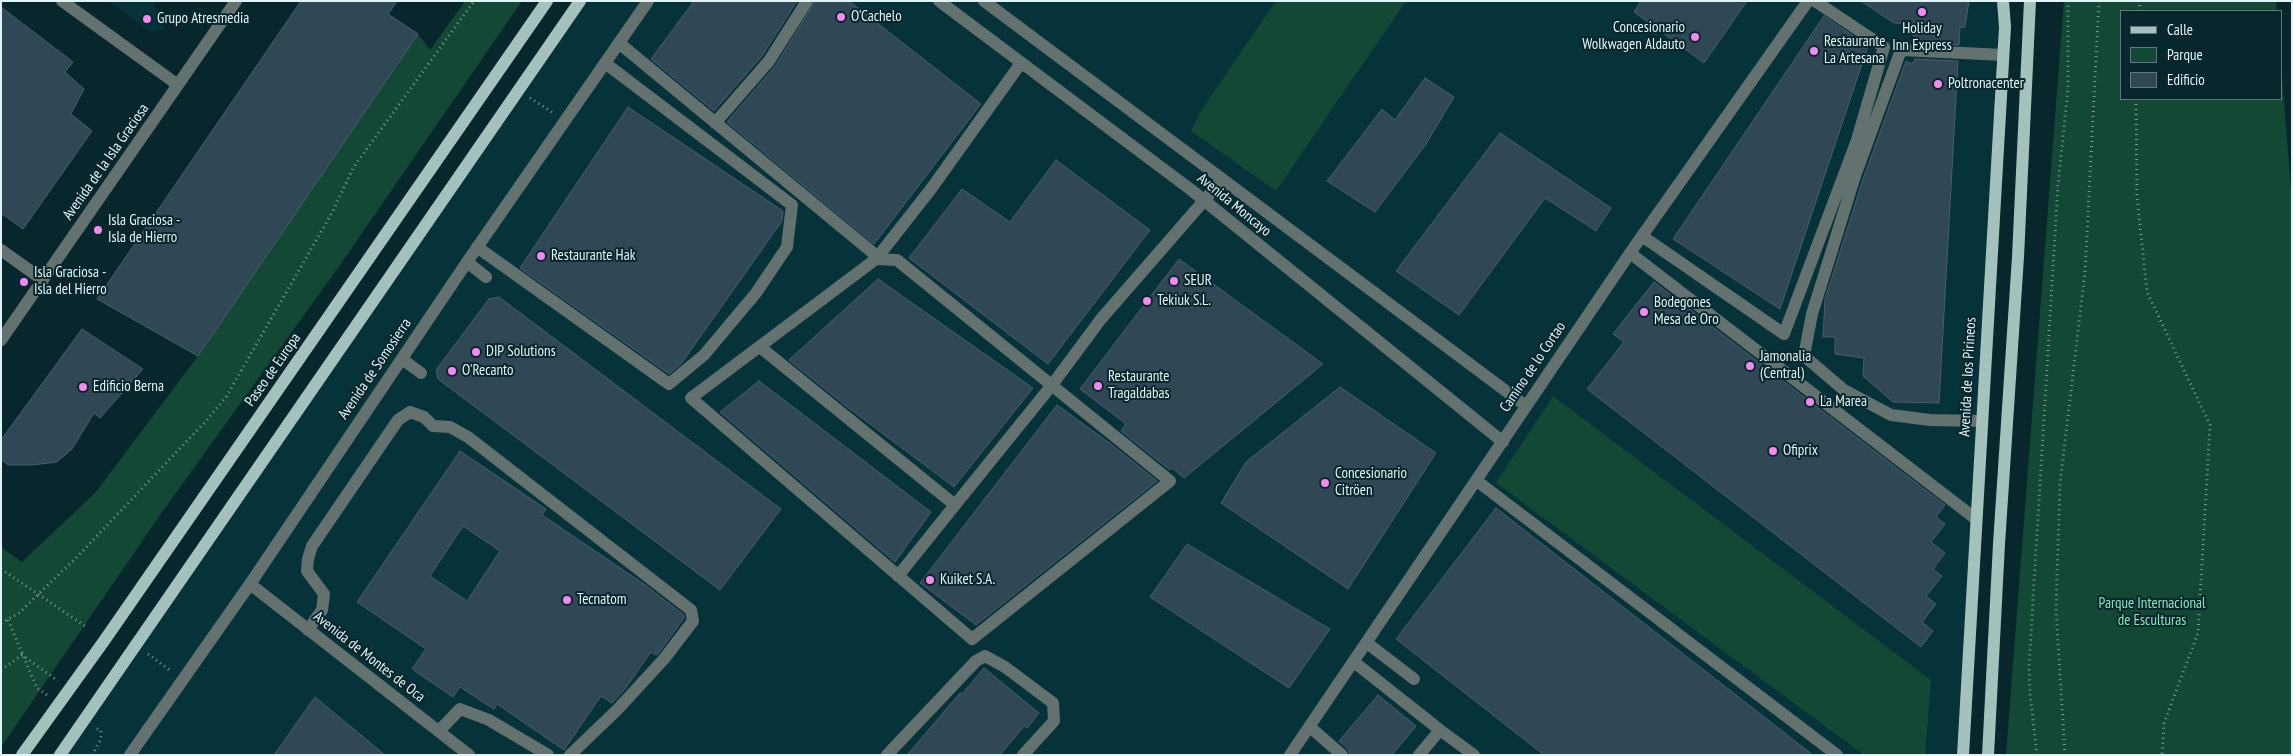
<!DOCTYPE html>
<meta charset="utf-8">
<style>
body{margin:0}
#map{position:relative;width:2293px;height:756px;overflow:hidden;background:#08272c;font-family:"PT Sans Narrow",sans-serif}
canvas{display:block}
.frame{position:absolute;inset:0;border:2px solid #e2f3f6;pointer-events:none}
.legend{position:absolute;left:2120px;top:10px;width:162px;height:90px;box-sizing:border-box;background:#08272c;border:1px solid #5f797d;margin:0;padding:6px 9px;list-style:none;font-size:15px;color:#e2f3f6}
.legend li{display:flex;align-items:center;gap:10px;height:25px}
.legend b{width:25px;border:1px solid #5f797d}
</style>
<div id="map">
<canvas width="2293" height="756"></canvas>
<div class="frame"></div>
<ul class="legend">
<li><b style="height:6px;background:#a4c1bd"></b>Calle</li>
<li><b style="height:14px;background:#124834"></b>Parque</li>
<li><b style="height:14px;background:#304755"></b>Edificio</li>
</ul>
</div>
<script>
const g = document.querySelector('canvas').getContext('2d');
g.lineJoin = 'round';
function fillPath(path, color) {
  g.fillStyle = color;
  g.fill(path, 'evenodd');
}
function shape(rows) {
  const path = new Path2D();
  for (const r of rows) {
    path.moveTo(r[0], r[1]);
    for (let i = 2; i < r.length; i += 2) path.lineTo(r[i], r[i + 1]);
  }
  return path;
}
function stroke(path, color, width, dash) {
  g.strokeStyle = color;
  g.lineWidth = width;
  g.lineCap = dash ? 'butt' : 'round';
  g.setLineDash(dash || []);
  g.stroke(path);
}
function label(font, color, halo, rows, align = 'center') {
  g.font = font + ' "PT Sans Narrow",sans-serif';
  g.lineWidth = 4;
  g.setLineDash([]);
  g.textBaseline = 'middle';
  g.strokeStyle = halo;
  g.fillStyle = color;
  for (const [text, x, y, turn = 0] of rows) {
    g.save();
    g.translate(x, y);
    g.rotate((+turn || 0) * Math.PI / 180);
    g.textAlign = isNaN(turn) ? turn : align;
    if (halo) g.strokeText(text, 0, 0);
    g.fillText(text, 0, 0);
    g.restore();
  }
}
fillPath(shape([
 [108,1,158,1,154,7,166,30,150,31],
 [580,1,2003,1,1963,755,60,755]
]), '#063239');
fillPath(shape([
 [465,1,522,1,340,265,160,515,1,747,1,547,22,562,96,492,198,356,418,34,430,50],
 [1276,1,1406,1,1276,191,1191,131,1202,109],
 [2064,1,2276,1,2277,11,2122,11,2122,99,2282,99,2282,78,2292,201,2292,755,2006,755],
 [1553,396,1931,680,1925,755,1864,755,1496,483]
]), '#124834');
const building = shape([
 [301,1,397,1,388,14,418,34,198,356,97,299,301,1],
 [694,1,797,1,762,56,714,111,651,59,694,1],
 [815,1,849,1,981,104,874,244,727,122,776,65,815,1],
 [1641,1,1747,1,1704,63,1634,12,1641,1],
 [1861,1,1969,1,1965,27,1960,27,1959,45,1925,43,1911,34,1914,24,1894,23,1861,1],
 [1,7,73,62,65,72,84,89,71,114,92,131,23,229,1,213,1,7],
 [1824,16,1868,46,1780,309,1673,239,1824,16],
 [1915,59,1958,61,1939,403,1893,402,1863,376,1864,358,1835,354,1835,337,1823,337,1825,299,1863,179,1906,61,1912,64,1915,59],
 [1425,78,1454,97,1426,144,1375,212,1327,181,1382,109,1395,120,1425,78],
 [628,107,783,211,782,221,681,364,669,374,520,268,628,107],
 [1500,133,1611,208,1596,231,1545,198,1459,315,1396,271,1500,133],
 [1056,160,1150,230,1048,364,909,258,962,189,1010,222,1056,160],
 [1179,259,1323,364,1184,478,1172,468,1170,470,1121,431,1126,424,1080,389,1179,259],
 [878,279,1033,388,954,487,846,406,789,360,878,279],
 [1654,282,1945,505,1936,517,1945,524,1931,542,1945,553,1933,569,1942,576,1926,596,1936,604,1922,622,1933,631,1921,647,1587,389,1624,342,1613,334,1654,282],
 [499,297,781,509,720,590,438,379,436,370,489,299,499,297],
 [82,329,143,369,100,418,94,413,72,449,57,462,32,465,8,465,1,459,1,440,82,329],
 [759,381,931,512,895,562,720,412,759,381],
 [1340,387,1436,453,1348,589,1221,503,1246,462,1340,387],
 [1057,405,1111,444,1157,481,976,625,920,583,1057,405],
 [460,451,546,509,542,515,644,584,684,615,684,618,658,654,656,655,651,652,625,689,612,703,601,696,564,750,497,704,494,709,460,687,453,697,412,669,426,649,357,602,460,451],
 [463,526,500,551,467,601,430,576,463,526],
 [1496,508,1813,755,1544,755,1396,639,1496,508],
 [1187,544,1330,629,1289,688,1150,597,1187,544],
 [984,668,1039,713,1027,728,1024,726,1000,755,907,755,960,693,962,694,984,668],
 [1378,695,1416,726,1392,755,1350,755,1348,749,1339,741,1378,695],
 [315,697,385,755,274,755,315,697]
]);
fillPath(building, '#304755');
stroke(building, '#475f6d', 1);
stroke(shape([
 [2139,11,2140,1],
 [530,98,552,112],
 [2136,99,2137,196,2147,292,2210,425,2198,633,2164,723,2162,755],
 [1,569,88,628],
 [8,620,37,688,47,695],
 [1,623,19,613,76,558,206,421,226,397,333,211,353,168,474,1],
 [148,654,171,671],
 [1,670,22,655,58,681],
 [92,755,101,739,101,731,96,728],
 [2037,755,2030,693,2029,666,2058,185,2068,89,2068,1],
 [2065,755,2056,610,2060,484,2085,272,2099,1]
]), '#7f979b', 3, [1, 4]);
stroke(shape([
 [62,1,178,85],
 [939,1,1190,189,1503,442],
 [984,1,1526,406],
 [619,43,872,252,876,259,691,398,972,639,1170,481,897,260,876,259],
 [715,123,769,61,807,1],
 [1642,236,1784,334,1857,140,1884,47,1815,1],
 [477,247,669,384,704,355,756,293,787,247,792,205,605,63],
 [1,250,43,280],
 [1630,253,1976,519],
 [876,259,931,189,1021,63],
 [467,262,486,277],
 [1,340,236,1],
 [760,347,955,505,1052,385,1101,319,1222,180],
 [402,359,421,373],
 [1981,421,1930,420,1891,415,1844,390,1804,356,1812,314,1855,176,1901,50,2003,55],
 [1477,481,1837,755],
 [898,576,955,505],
 [250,584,469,755],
 [308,630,322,610,324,594,307,571,308,559,312,546,398,420,410,412,424,417,433,426,450,427,468,437,691,610,693,621,664,659,617,710,570,755],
 [1367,643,1414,679],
 [1354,662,1440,730,1419,755],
 [1310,727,1342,755],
 [1440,730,1474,755],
 [439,731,460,709,489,720,548,755],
 [130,755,250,584,467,262,648,1],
 [887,755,976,661,985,656,1005,667,1053,703,1054,721,1023,755],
 [1290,755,1630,253,1808,1]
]), '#63716f', 12);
stroke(shape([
 [22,755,104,641,547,1],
 [60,755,580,1],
 [1963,755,2005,27,2003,1],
 [1988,755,1999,544,2018,257,2030,1]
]), '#a4c1bd', 12);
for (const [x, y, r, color] of [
 [1922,12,5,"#f489f0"],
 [841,17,5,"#f489f0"],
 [147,19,5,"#f489f0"],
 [1695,37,5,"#f489f0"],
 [1814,51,5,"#f489f0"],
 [1938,84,5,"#f489f0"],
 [98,230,5,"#f489f0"],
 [541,256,5,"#f489f0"],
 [1174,281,5,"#f489f0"],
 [24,282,5,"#f489f0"],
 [1147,301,5,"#f489f0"],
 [1644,312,5,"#f489f0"],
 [476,352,5,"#f489f0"],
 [1750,366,5,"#f489f0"],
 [452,371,5,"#f489f0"],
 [1098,386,5,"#f489f0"],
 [83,387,5,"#f489f0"],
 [1810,402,5,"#f489f0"],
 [1773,451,5,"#f489f0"],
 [1325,483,5,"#f489f0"],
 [930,580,5,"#f489f0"],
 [567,600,5,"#f489f0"]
]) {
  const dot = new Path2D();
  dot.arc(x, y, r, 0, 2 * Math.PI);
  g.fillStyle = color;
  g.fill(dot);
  stroke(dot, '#08272c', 2);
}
label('15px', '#e2f3f6', '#08272c', [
 ["O'Cachelo",851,17],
 ["Grupo Atresmedia",157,19],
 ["Concesionario",1685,28,"right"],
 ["Wolkwagen Aldauto",1685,45,"right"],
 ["Holiday",1922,29,"center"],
 ["Inn Express",1922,46,"center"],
 ["Restaurante",1824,42],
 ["La Artesana",1824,59],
 ["Poltronacenter",1948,84],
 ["Isla Graciosa -",108,221],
 ["Isla de Hierro",108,238],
 ["Restaurante Hak",551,256],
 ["Isla Graciosa -",34,273],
 ["Isla del Hierro",34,290],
 ["SEUR",1184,281],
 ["Tekiuk S.L.",1157,301],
 ["Bodegones",1654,303],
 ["Mesa de Oro",1654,320],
 ["DIP Solutions",486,352],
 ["Jamonalia",1760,357],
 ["(Central)",1760,374],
 ["O'Recanto",462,371],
 ["Restaurante",1108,377],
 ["Tragaldabas",1108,394],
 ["Edificio Berna",93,387],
 ["La Marea",1820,402],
 ["Ofiprix",1783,451],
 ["Concesionario",1335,474],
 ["Citröen",1335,491],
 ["Kuiket S.A.",940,580],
 ["Tecnatom",577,600]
], 'left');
label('15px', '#e2f3f6', '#08272c', [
 ["Avenida de la Isla Graciosa",106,162,-55],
 ["Avenida Moncayo",1234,205,39],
 ["Camino de lo Cortao",1533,367,-56],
 ["Avenida de Somosierra",375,369,-56],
 ["Paseo de Europa",273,370,-55],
 ["Avenida de los Pirineos",1968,377,-87],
 ["Avenida de Montes de Oca",369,657,38]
]);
label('15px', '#88e3bc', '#08272c', [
 ["Parque Internacional",2152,604],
 ["de Esculturas",2152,621]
]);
</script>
